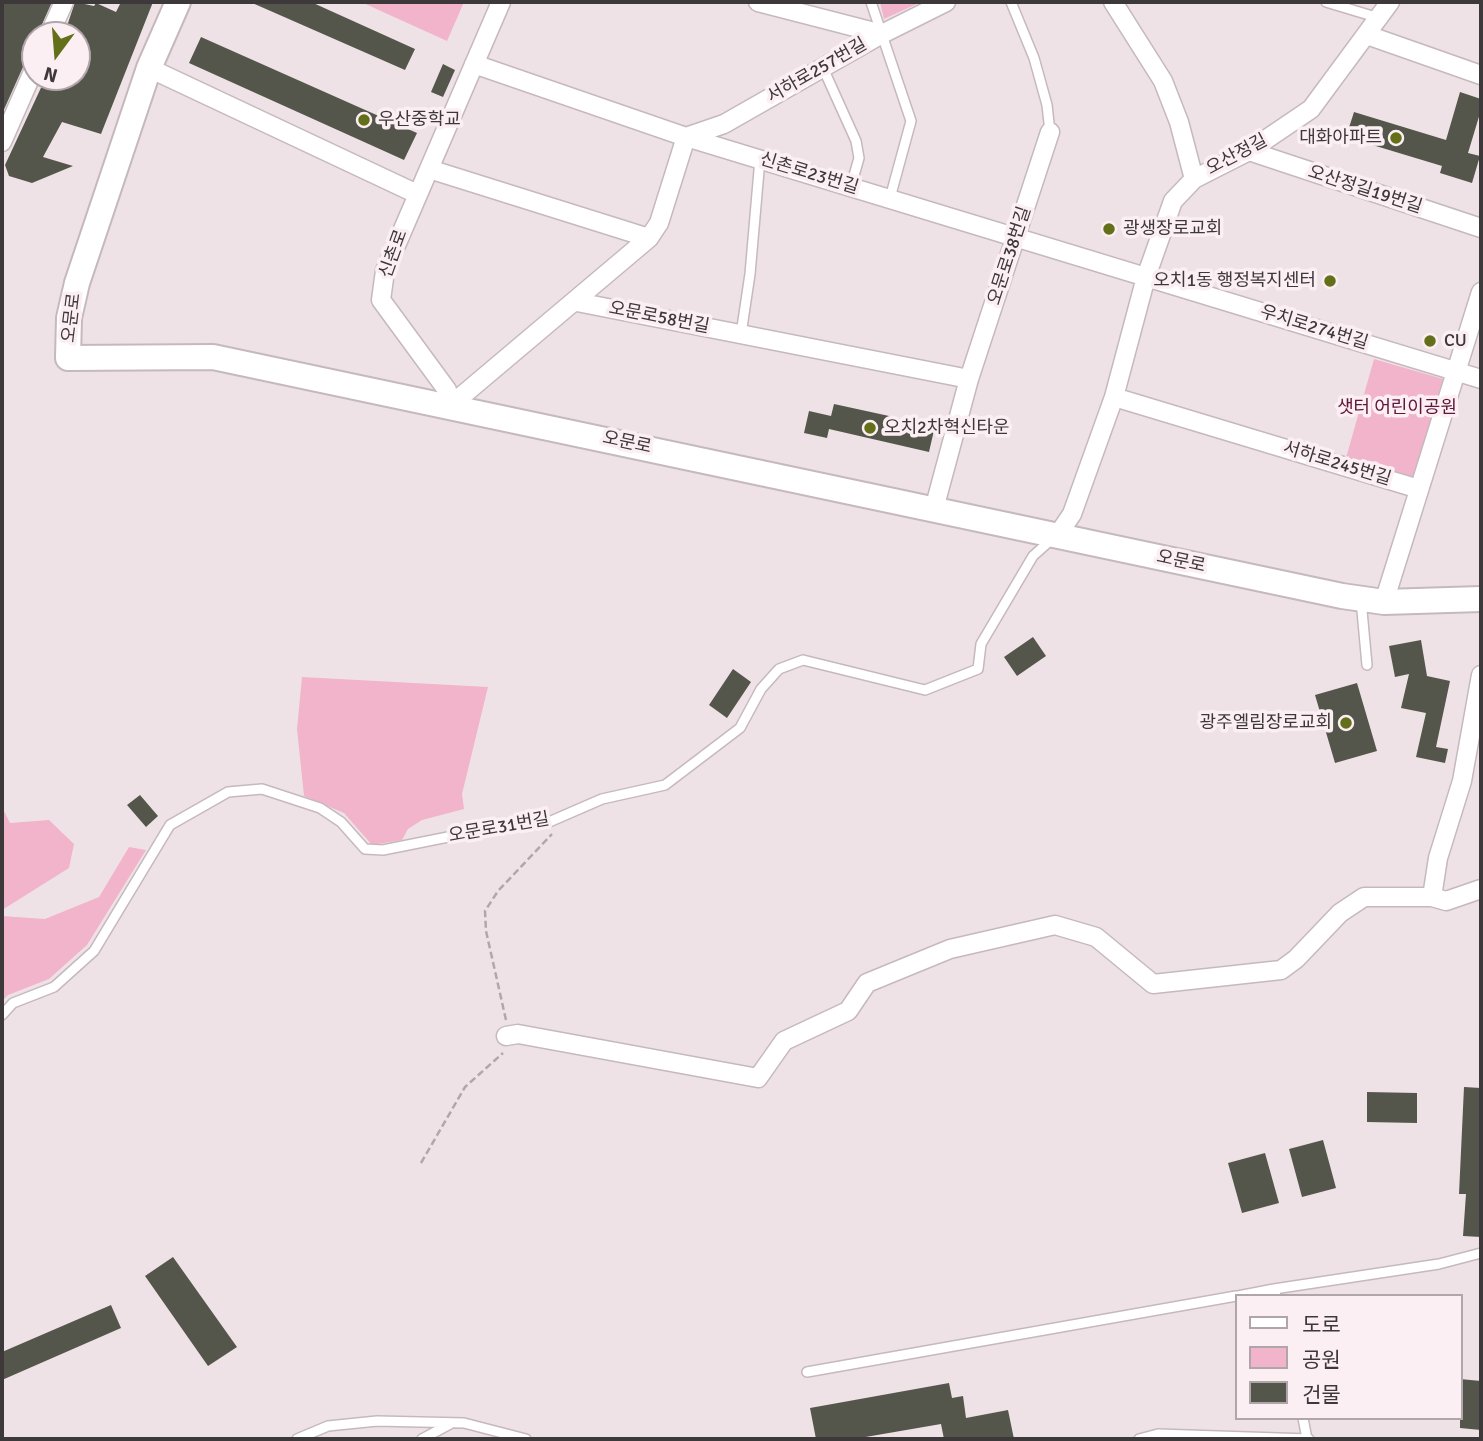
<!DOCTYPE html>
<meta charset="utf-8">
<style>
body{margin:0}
#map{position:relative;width:1483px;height:1441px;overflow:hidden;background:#efe2e6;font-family:Signika,"Noto Sans KR",sans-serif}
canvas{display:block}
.frame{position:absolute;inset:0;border:4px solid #3d3839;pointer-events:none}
.legend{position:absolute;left:1235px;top:1294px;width:228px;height:126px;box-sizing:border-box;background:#fceff3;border:2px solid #b0a6a9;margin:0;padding:9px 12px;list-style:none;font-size:21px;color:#3d3839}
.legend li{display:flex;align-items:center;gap:14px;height:35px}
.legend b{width:35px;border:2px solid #b0a6a9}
.north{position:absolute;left:21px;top:21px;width:70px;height:70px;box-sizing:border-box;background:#fceff3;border:2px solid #b0a6a9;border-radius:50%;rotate:196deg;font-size:19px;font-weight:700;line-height:28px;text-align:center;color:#3d3839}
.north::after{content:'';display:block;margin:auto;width:24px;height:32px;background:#647019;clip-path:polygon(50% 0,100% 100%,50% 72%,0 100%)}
</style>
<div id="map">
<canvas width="1483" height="1441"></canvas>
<div class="frame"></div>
<ul class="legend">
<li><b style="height:9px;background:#fff"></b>도로</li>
<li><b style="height:19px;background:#f1b4ca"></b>공원</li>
<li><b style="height:19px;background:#54564c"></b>건물</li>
</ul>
<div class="north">N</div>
</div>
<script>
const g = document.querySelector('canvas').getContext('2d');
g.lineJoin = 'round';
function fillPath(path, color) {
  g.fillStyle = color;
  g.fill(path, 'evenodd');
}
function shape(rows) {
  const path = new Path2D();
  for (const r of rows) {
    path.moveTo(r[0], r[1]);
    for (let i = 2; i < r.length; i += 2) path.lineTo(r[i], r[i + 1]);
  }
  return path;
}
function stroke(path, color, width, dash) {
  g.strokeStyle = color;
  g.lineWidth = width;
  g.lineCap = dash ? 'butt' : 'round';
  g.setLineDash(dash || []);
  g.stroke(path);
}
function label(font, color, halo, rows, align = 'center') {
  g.font = font + ' Signika,"Noto Sans KR",sans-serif';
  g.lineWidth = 7;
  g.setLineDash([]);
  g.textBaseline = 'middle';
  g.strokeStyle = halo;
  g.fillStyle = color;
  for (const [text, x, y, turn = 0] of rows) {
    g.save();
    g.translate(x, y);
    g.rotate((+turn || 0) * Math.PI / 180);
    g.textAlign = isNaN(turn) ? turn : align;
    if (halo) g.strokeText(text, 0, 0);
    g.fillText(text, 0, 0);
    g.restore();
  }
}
fillPath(shape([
 [361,2,464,2,447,41],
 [880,2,921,2,884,19],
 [1374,359,1443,379,1413,477,1346,458],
 [302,677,488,687,462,794,464,809,422,820,408,829,402,840,372,845,344,813,304,796,297,729],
 [2,807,10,823,49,820,74,844,69,868,2,910],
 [129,847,146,850,87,945,49,979,8,995,2,1001,2,916,45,919,99,897]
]), '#f1b4ca');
fillPath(shape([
 [2,2,52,2,2,114],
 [75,2,94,6,96,3,116,12,121,2,153,2,101,134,62,122,43,157,73,166,32,183,9,176,5,165,46,77,77,77,77,35,64,35],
 [250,2,311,2,415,49,405,70],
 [201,37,417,133,404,160,189,63],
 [443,64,455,70,443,97,431,92],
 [1460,92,1481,99,1481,110,1468,153,1480,156,1472,183,1440,173,1442,166,1346,137,1354,112,1446,140],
 [834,404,935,426,929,452,829,429,827,438,804,433,809,411,831,416],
 [1033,637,1046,656,1017,676,1004,657],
 [1421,640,1427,676,1450,681,1436,747,1448,749,1445,763,1416,757,1426,713,1401,708,1409,674,1395,677,1389,646],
 [733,669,751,682,727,718,709,705],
 [1357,683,1377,751,1335,763,1315,695],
 [140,795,158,816,146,827,127,805],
 [1464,1087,1481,1088,1481,1237,1463,1236,1466,1194,1459,1194],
 [1367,1092,1417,1093,1417,1123,1367,1122],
 [1323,1140,1336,1188,1302,1197,1289,1149],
 [1265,1153,1279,1203,1242,1213,1228,1163],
 [173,1257,237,1347,208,1366,145,1276],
 [111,1305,121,1328,2,1380,2,1352],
 [1460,1379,1481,1381,1481,1430,1460,1428],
 [949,1383,952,1398,963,1396,966,1418,1008,1410,1014,1439,944,1439,941,1424,854,1439,816,1439,810,1408]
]), '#54564c');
const lane = shape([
 [871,2,911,121,890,198],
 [1011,2,1034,58,1047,105,1050,132],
 [1326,2,1379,18],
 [823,68,856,141,859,158,851,186],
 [741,334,750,274,760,159],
 [1361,600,1367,665],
 [2,1015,13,1003,54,987,94,951,170,825,228,792,262,789,320,808,341,822,365,849,383,850,508,825,549,822,602,799,665,785,740,728,761,689,779,669,803,660,925,690,978,669,981,644,1033,556,1052,539],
 [1274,1289,1439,1264,1481,1253],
 [1238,1296,1274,1289,1276,1296],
 [807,1372,1236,1296],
 [1303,1418,1307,1439],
 [297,1439,328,1426,377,1421,464,1423,526,1439],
 [422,1439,450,1424],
 [1139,1439,1158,1434,1309,1439]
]);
const street = shape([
 [501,2,385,271,381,300,447,390,451,405,649,238,659,223,686,137,724,124,882,34,946,2],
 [758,2,882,34],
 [1113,2,1163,81,1179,122,1194,179],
 [49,35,64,2],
 [1367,35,1481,75],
 [474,64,686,137,1481,379],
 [149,68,417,194],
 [2,142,35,67],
 [1249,151,1481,228],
 [429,169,649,238],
 [577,302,969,379],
 [1114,397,1419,489],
 [934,509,969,379,1050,132],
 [1057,536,1072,514,1114,397,1146,277,1173,201,1194,179,1249,151,1311,109,1390,2],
 [1384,602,1481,292],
 [1432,897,1438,858,1462,781,1481,675],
 [506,1036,518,1034,758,1078,784,1041,848,1011,867,983,950,949,1055,925,1096,937,1153,984,1281,970,1296,959,1340,913,1364,897,1432,897,1446,901,1481,889]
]);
const secondary = shape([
 [178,2,149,68,77,283,69,318,68,358,213,357,1342,596,1384,602,1481,599]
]);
stroke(lane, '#c6b9be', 12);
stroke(street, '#c6b9be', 21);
stroke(secondary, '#c6b9be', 28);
stroke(shape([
 [506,1020,486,931,485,911,498,891,552,834],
 [421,1163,465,1087,503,1053]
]), '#b1a7aa', 2.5, [7, 3.5]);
stroke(lane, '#fff', 9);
stroke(street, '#fff', 18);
stroke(secondary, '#fff', 24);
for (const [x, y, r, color] of [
 [364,120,7,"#647019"],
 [1396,138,7,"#647019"],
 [1109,229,7,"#647019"],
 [1330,281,7,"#647019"],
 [1430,341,7,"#647019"],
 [870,428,7,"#647019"],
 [1346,723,7,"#647019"]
]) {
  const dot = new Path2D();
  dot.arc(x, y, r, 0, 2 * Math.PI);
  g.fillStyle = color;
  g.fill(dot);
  stroke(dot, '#fceff3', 2.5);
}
label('18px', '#3d3839', '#fceff3', [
 ["서하로257번길",817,71,-30],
 ["오산정길",1237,155,-28],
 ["신촌로23번길",809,174,17],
 ["오산정길19번길",1365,190,18],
 ["신촌로",394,254,-70],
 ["오문로38번길",1010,256,-72],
 ["오문로",72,318,-83],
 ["오문로58번길",659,318,11],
 ["우치로274번길",1314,328,17],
 ["오문로",627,443,12],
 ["서하로245번길",1337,464,17],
 ["오문로",1181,562,12],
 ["오문로31번길",499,828,-10]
]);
label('18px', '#3d3839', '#fceff3', [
 ["우산중학교",378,120],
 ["대화아파트",1382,138,"right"],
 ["광생장로교회",1123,229],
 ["오치1동 행정복지센터",1316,281,"right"],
 ["CU",1444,341],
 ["오치2차혁신타운",884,428],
 ["광주엘림장로교회",1332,723,"right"]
], 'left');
label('18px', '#5e1639', '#fceff3', [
 ["샛터 어린이공원",1397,408]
]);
</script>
